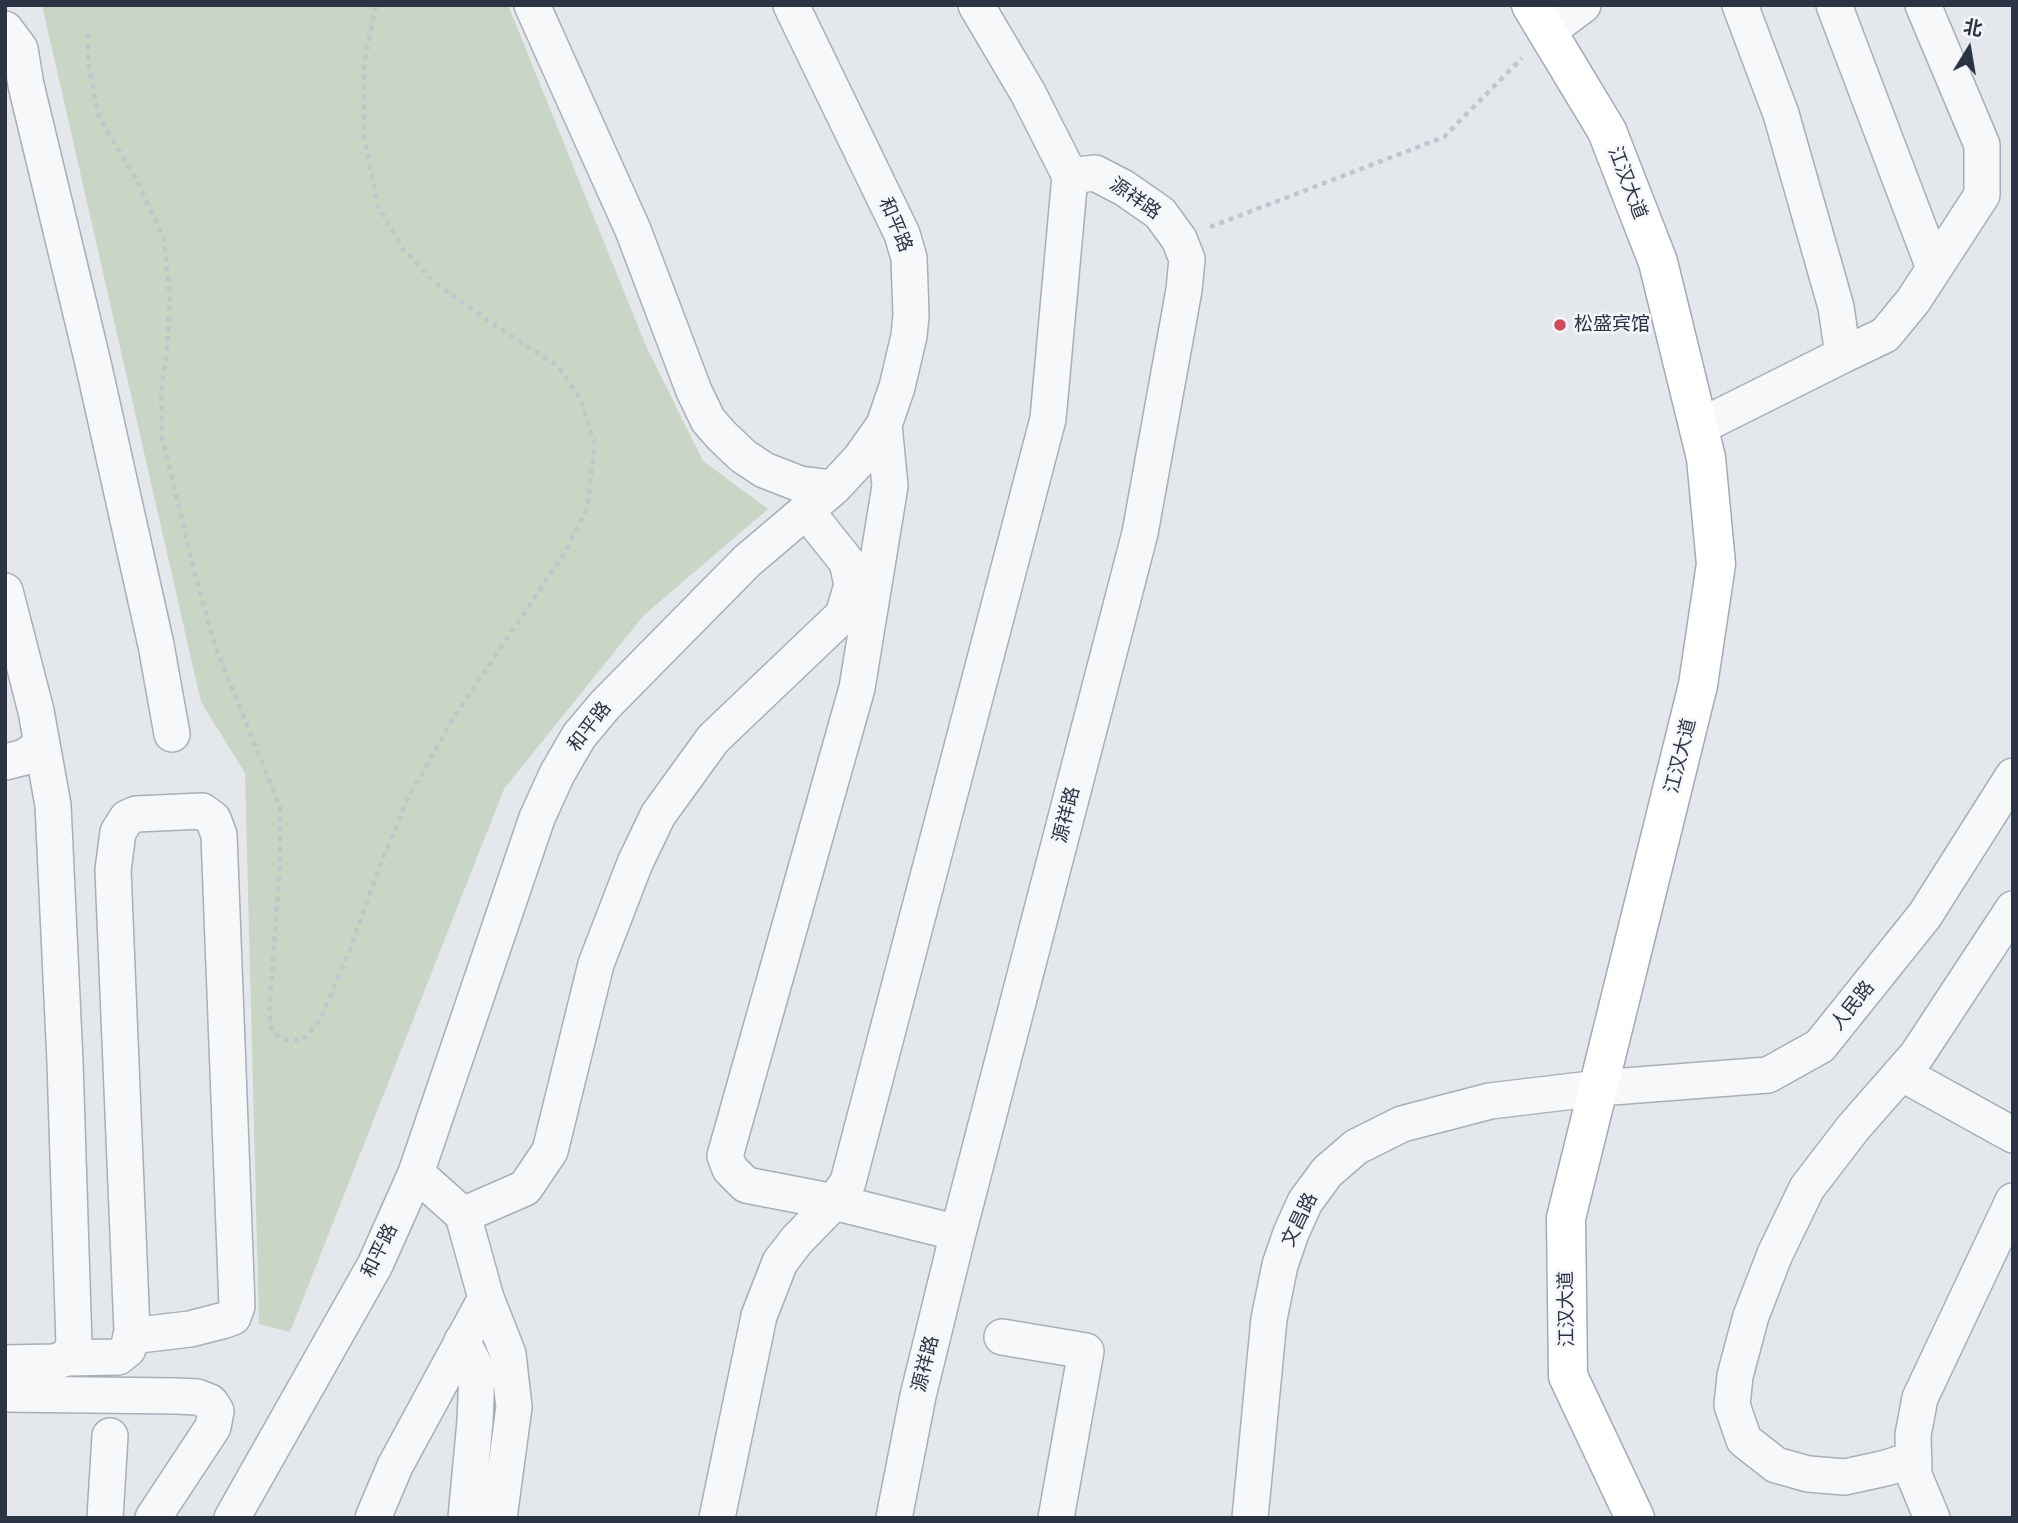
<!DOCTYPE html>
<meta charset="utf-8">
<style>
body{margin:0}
#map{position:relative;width:2018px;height:1523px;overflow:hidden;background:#e4e7ec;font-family:"Fira Sans","Noto Sans SC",sans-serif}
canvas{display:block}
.frame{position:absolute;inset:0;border:7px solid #2b3445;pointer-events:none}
.north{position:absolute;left:1934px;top:14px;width:70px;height:70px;-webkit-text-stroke:5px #f4f6f9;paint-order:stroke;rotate:11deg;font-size:19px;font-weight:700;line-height:28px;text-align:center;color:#2b3445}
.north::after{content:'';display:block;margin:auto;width:24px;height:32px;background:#2b3445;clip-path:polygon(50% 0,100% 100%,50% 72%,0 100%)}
</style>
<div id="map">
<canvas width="2018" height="1523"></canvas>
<div class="frame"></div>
<div class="north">北</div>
</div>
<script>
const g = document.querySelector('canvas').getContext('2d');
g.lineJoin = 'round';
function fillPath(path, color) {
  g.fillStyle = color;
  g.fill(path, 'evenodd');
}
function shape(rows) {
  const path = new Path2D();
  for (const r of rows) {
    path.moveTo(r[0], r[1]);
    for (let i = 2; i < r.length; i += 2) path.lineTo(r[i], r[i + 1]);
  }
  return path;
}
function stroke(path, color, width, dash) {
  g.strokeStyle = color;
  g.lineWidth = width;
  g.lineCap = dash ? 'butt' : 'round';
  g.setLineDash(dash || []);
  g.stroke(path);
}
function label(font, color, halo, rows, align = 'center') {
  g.font = font + ' "Fira Sans","Noto Sans SC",sans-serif';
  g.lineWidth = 5;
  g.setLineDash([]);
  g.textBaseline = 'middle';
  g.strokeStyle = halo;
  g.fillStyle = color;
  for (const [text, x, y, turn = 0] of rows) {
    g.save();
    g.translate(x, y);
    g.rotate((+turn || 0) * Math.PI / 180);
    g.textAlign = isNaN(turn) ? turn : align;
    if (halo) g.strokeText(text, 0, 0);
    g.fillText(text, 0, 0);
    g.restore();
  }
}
fillPath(shape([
 [42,5,508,5,646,346,703,461,768,509,644,615,504,789,290,1332,259,1324,245,773,201,702]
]), '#c9d6c5');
const minor = shape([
 [532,5,633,230,694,391,708,420,721,435,743,456,764,470,800,484,833,488],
 [1834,5,1934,268],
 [5,29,20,49,26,85,93,363,156,645,172,734],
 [1547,32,1583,5],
 [1843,355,1885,335,1913,301,1982,195,1982,145,1923,5],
 [884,425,890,486,857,688,725,1156,730,1169,746,1185,834,1202,958,1233],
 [1699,427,1843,355,1836,307,1781,114,1740,5],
 [5,591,36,711,53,805,65,1062,74,1345,67,1358,54,1362,5,1363],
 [5,762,25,757,41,745],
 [1901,1073,2013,1135],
 [416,1173,463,1215,486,1298,508,1354,514,1407,499,1518],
 [463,1215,525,1188,550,1151,596,964,635,863,658,815,713,739,843,615,852,585,847,562,807,512],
 [1002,1337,1086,1351,1056,1518],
 [462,1341,477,1370,475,1421,466,1518],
 [67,1358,118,1357,128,1349,132,1331,113,870,118,832,127,818,136,814,202,811,213,819,219,835,237,1306,233,1317,225,1320,190,1329,131,1336],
 [5,1394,176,1396,197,1397,210,1402,216,1411,213,1427,153,1518],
 [1914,1459,1886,1468,1845,1477,1808,1474,1776,1465,1744,1440,1732,1405,1735,1376,1751,1316,1775,1254,1807,1188,1853,1128,1917,1055,2013,909],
 [105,1518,110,1436],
 [232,1518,375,1265,416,1173,537,818,557,774,579,736,605,705,747,561,833,488,860,459,884,425,897,387,909,336,911,315,909,258,902,234,791,5],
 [373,1518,395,1466,486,1298],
 [717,1518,759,1316,780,1262,797,1240,834,1202,848,1182,1048,419,1070,176,1028,93,976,5],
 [894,1518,918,1396,958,1233,1140,533,1184,290,1187,259,1179,239,1160,213,1124,188,1095,173,1070,176],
 [1250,1518,1269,1319,1280,1265,1291,1233,1305,1202,1327,1172,1356,1147,1402,1124,1490,1101,1599,1088,1768,1075,1820,1046,1925,915,2013,776],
 [1932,1518,1914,1475,1913,1435,1920,1398,2013,1201]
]);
const major = shape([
 [1531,5,1607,131,1658,262,1706,458,1716,564,1698,685,1566,1218,1568,1376,1635,1518]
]);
stroke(minor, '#a9aeb7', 38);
stroke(major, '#a3abb8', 41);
stroke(shape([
 [88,34,88,62,99,117,136,179,164,239,170,298,167,349,161,393,162,437,194,570,215,646,280,807,280,864,269,1014,272,1032,285,1040,303,1040,320,1020,349,952,382,860,408,798,454,717,566,551,587,508,595,445,580,398,558,366,490,322,433,281,402,248,378,206,364,137,364,65,376,5],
 [1210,227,1444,137,1522,58]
]), '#c2c5cb', 4.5, [5, 5]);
stroke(minor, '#f7f8fa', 35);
stroke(major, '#fff', 38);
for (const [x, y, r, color] of [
 [1560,325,7,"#d1495b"]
]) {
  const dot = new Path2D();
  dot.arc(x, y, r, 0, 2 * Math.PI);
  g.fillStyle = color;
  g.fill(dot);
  stroke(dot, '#f4f6f9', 2.5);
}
label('19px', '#2b3445', '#f4f6f9', [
 ["江汉大道",1627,183,69],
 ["源祥路",1135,199,35],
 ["和平路",895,225,67],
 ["和平路",590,727,-52],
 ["江汉大道",1681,756,-76],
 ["源祥路",1067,815,-76],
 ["人民路",1853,1006,-51],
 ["文昌路",1300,1220,-64],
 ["和平路",380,1251,-64],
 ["江汉大道",1567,1309,-91],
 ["源祥路",926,1364,-76]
]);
label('19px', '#2b3445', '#f4f6f9', [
 ["松盛宾馆",1574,325]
], 'left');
</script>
